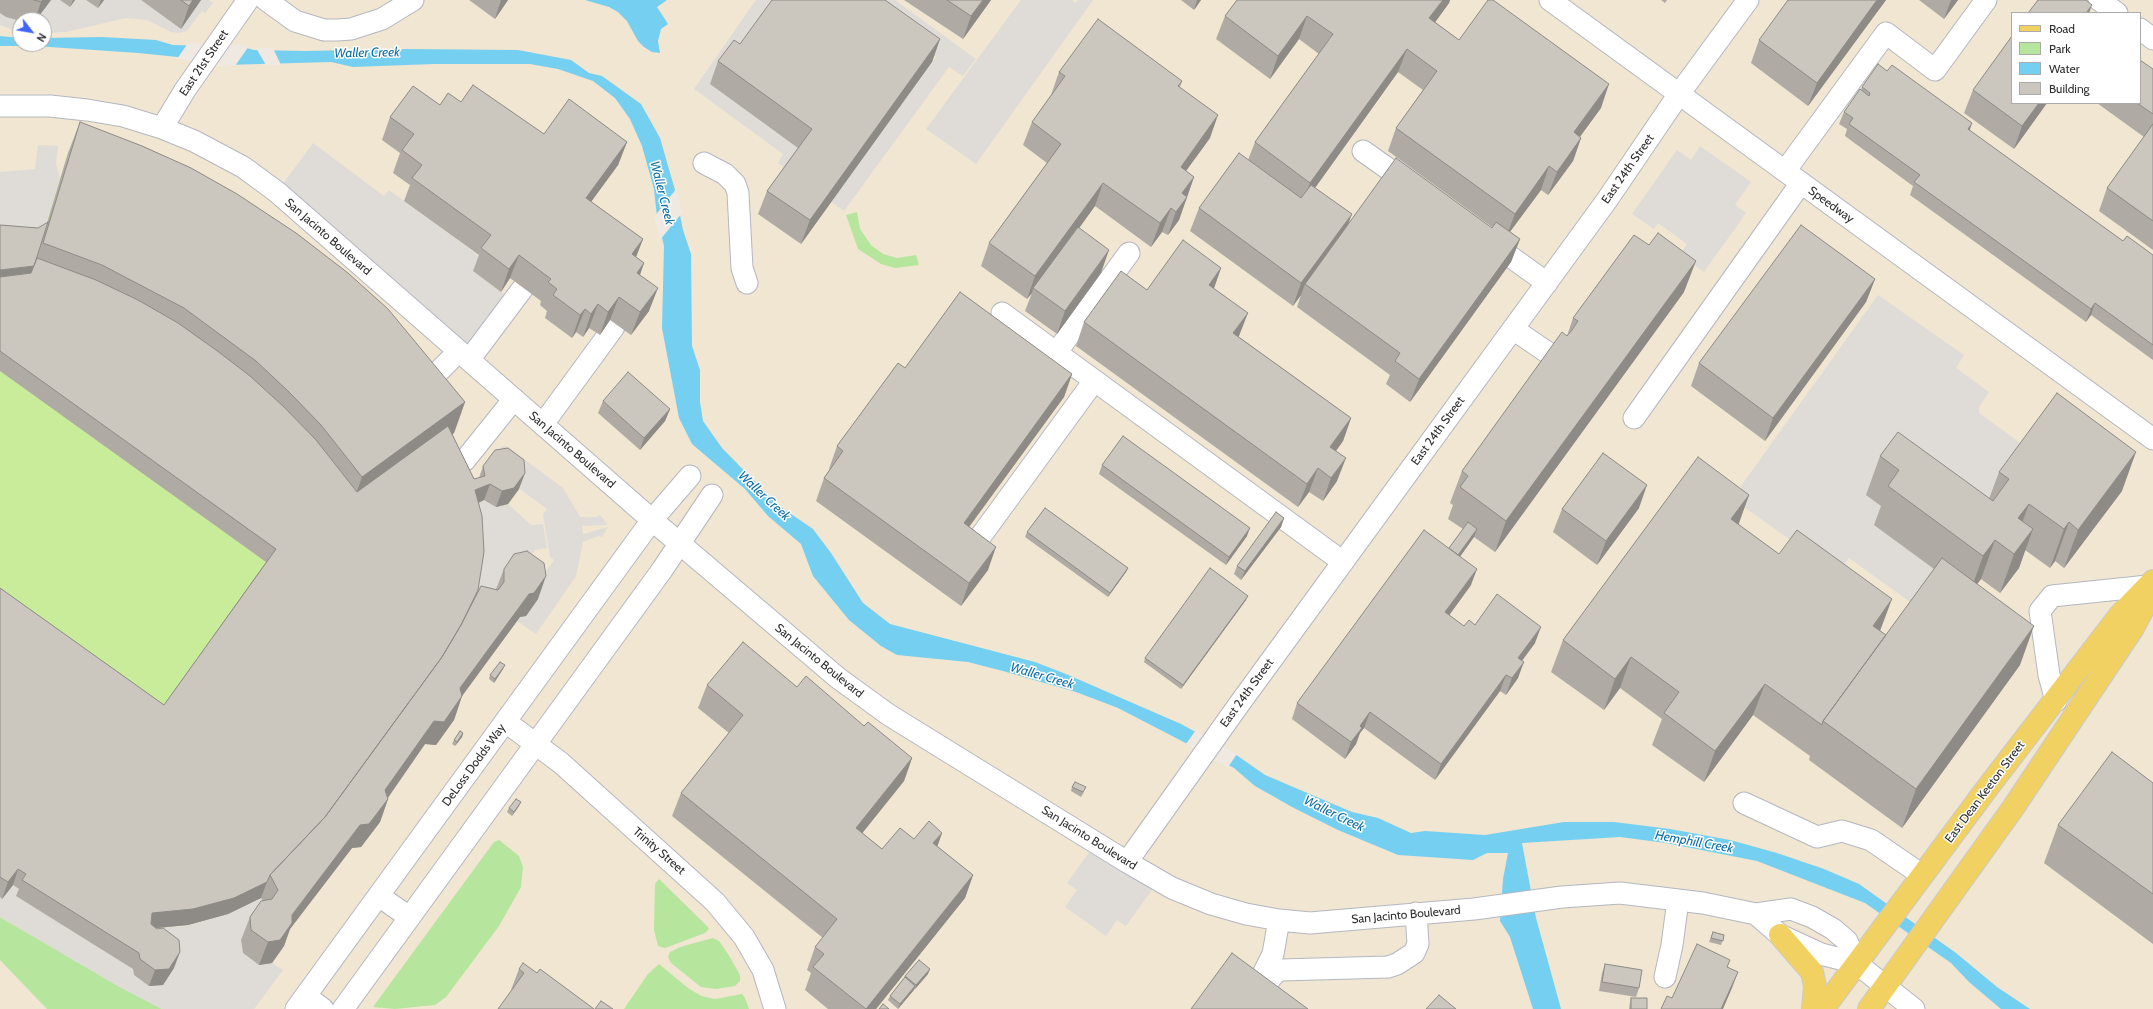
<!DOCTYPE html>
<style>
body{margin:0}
#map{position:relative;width:2153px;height:1009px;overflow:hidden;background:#efe9e1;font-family:Cabin,sans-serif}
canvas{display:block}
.legend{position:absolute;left:2011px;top:12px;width:130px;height:92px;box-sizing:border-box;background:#fff;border:1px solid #ababab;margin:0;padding:5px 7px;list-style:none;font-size:12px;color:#2e2e2e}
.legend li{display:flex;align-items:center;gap:8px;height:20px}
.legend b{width:20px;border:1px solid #ababab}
.north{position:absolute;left:12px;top:12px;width:40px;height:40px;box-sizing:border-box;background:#fff;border:1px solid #ababab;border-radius:50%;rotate:121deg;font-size:11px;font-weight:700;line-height:16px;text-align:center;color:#2e2e2e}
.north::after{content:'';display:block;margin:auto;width:14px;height:18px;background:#4264fb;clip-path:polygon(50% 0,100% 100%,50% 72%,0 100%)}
</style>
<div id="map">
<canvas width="2153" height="1009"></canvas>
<ul class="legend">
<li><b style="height:5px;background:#f2d163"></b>Road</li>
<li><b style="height:11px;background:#b6e59e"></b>Park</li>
<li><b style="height:11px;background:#75cff0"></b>Water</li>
<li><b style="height:11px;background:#cbc7bf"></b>Building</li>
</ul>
<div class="north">N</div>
</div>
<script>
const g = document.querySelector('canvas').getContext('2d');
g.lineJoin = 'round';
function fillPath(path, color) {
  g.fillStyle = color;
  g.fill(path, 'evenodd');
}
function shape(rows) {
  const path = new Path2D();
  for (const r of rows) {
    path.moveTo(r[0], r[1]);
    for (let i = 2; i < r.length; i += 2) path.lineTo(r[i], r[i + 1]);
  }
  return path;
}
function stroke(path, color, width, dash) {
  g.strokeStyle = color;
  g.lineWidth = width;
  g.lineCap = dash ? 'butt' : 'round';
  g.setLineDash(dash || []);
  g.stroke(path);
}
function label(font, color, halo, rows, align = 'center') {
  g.font = font + ' Cabin,sans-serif';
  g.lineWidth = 3;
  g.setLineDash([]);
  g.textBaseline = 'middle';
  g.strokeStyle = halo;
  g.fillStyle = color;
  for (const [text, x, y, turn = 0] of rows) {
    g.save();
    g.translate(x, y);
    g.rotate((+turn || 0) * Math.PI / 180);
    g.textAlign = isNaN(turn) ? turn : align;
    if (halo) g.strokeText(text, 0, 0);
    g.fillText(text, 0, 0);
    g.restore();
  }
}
fillPath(shape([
 [0,0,2153,0,2153,1009,0,1009],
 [2012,13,2140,13,2140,103,2012,103],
 [20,20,44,20,44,44,20,44]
]), '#f0e6d1');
fillPath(shape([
 [857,212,860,229,871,245,883,254,897,258,916,255,919,265,895,268,881,264,858,249,846,215],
 [499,840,519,856,523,867,521,887,499,926,446,997,435,1005,395,1009,373,1007,494,842],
 [659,879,707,926,709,929,705,933,665,948,658,946,654,930,655,884],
 [0,917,118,986,162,1009,47,1009,0,960],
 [713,938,719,941,728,954,740,975,740,981,735,986,716,989,701,987,671,963,668,957,670,952,680,947],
 [659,964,688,988,701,996,715,999,742,994,745,998,749,1009,624,1009,648,974]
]), '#b6e59e');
fillPath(shape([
 [68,153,131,177,454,433,442,442,468,495,519,489,508,504,496,507,261,898,228,914,188,925,147,929,0,855,0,292,31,274]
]), '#c9ec9a');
fillPath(shape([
 [51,0,60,0,70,7,75,0,86,0,98,8,104,0,141,0,181,29,201,0,209,0,213,3,205,13,202,11,187,31,179,33,171,32,147,20,126,18,66,32,47,33,44,32,44,20,36,20],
 [756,0,780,0,803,152,840,189,936,57,858,0,895,0,976,59,963,76,949,67,844,211,778,163,783,154,694,89],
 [1021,0,1072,0,1076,3,1078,0,1093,0,976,164,926,129],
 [0,13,20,21,20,33,0,25],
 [313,143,384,196,389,190,482,258,473,271,513,301,469,360,277,192],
 [38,145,58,146,56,164,60,178,40,245,0,249,0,172,35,169],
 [1700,146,1751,182,1735,205,1746,213,1704,272,1680,255,1687,244,1658,223,1654,229,1632,214,1677,150,1691,160],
 [1878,295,1964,355,1956,368,1989,392,1979,407,1979,413,2030,450,1985,511,1866,494,1885,509,1969,595,1917,607,1849,558,1840,569,1802,548,1734,500,1740,494,1741,486],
 [503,446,508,447,563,488,580,517,597,517,600,515,608,525,582,526,583,534,608,527,602,537,599,536,583,542,576,576,536,634,517,621,535,586,554,560,550,557,543,514,547,509,489,466],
 [484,500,496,507,508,504,531,525,543,524,547,548,535,550,518,574,472,609,470,506],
 [1096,843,1159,880,1126,926,1117,920,1106,936,1065,907,1077,890,1067,883],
 [13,885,133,969,134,975,150,986,163,985,147,929,186,926,228,914,261,898,270,914,241,940,243,953,259,965,272,963,283,970,254,1009,162,1009,118,986,0,917,0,897,2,898]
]), '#dfdcd8');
fillPath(shape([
 [585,0,667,0,657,7,668,24,661,29,658,41,660,53,652,52,644,47,638,41,627,21,618,12,609,7],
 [0,36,20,38,20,44,44,44,44,38,102,37,156,40,173,45,243,47,254,50,304,51,405,49,518,50,571,60,589,73,602,76,641,104,660,138,675,190,683,230,691,254,692,346,700,370,700,402,703,421,722,448,778,505,813,529,831,553,863,603,890,624,1035,662,1066,674,1181,724,1232,752,1265,775,1352,812,1378,818,1411,833,1425,831,1485,835,1564,822,1614,822,1670,829,1730,840,1777,853,1824,869,1859,884,1956,953,1997,987,2030,1009,2001,1009,1969,982,1951,963,1865,903,1757,861,1666,843,1620,837,1522,843,1536,918,1561,1009,1533,1009,1510,937,1500,921,1503,879,1508,853,1487,853,1473,860,1398,855,1338,830,1292,807,1255,786,1234,768,1118,708,1076,692,1003,671,968,662,897,655,881,646,849,620,813,576,801,544,768,516,745,489,692,444,679,418,662,328,664,246,657,217,654,189,642,146,630,119,615,98,593,81,558,69,530,64,434,64,353,67,331,62,225,65,178,57,138,53,35,46,0,46]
]), '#75cff0');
fillPath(shape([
 [188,43,244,45,249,46,235,66,225,67,177,59],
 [256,48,273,48,281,65,266,65],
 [677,188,682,213,660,240,654,217],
 [1196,730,1237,754,1228,767,1186,744]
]), '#efe9e1');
const minor = shape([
 [266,0,295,21,324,30,337,30,351,29,382,19,413,0],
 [1550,0,2153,439],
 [2099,0,2117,13],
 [2140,29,2153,39],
 [0,106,50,106,87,110,123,116,162,128,194,141,243,167,277,192,652,520,838,678,889,715,1127,862,1172,888,1211,904,1246,914,1279,920,1310,923,1474,909,1562,897,1620,893,1703,903,1756,914,1791,909,1812,917,1833,929,1847,941,1856,963],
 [162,128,185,90,248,0],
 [1363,151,1411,185],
 [704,163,725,174,735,184,738,193,742,268,747,283],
 [1785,171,1886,33,1935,70,1986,0],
 [1490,242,1547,283],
 [1002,313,1343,562],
 [1513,329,1560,361],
 [1056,353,1129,253],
 [469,360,523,288],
 [420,390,459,351],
 [1634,418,1801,183],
 [543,424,614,327],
 [455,467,465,460,514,399],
 [967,555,1094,381],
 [2056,701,2049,675,2040,611,2052,596,2148,586],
 [506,722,561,763,715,902,744,937,763,970,775,1009],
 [1744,803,1817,837,1842,831,1871,840,1922,875],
 [1127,862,1240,703,1607,200,1679,94,1748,0],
 [379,896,409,917],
 [1756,914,1780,935,1821,954,1856,963,1914,1009],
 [1665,977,1672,945,1678,900],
 [1258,984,1273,954,1279,920],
 [306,996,323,1009],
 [1251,1004,1274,974,1281,970,1388,967,1397,964,1414,953,1418,944,1416,913],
 [296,1009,652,520,690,476],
 [343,1009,662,570,712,495]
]);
const major = shape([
 [1780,935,1812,972,1815,986,1813,1009],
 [1823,1009,1988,787,2120,615,2153,581],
 [1869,1009,2013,808,2133,628,2152,592]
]);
stroke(minor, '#b4b7c1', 23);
stroke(major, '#c9c9c9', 24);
stroke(minor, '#fff', 21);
stroke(major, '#f2d163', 22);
fillPath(shape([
 [0,0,51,0,36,20,20,20,20,21,6,17,0,13],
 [60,0,75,0,70,7],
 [86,0,104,0,98,8],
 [141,0,201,0,181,29],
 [469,0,508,0,495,19],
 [904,0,991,0,963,39],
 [1181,0,1201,0,1194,10],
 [1237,0,1450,0,1449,3,1435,22,1459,40,1601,108,1580,136,1581,138,1573,161,1548,195,1541,190,1510,232,1520,239,1511,262,1410,402,1386,384,1390,375,1297,307,1301,295,1293,306,1190,231,1199,208,1248,160,1255,142,1319,54,1299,39,1270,79,1216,39,1225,16],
 [1398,72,1423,90,1396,128,1388,151,1492,227,1492,228,1348,225,1315,188],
 [1661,0,1667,0,1665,3],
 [1886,0,1808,106,1751,63,1759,40],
 [1919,0,1958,0,1944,19],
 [940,39,932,62,801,244,758,214,767,191,798,148,710,84,718,61,740,44],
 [2153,69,2153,250,2099,211,2107,188,2144,137,2097,103,2140,103],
 [1059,72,1182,81,1180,87,1210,138,1186,171,1194,177,1179,220,1168,235,1162,232,1151,247,1095,206,1079,228,1101,273,1057,334,1025,311,1032,293,1027,299,981,266,989,243,1047,163,1023,145,1032,122,1051,95],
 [1862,87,1970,131,2123,241,2153,255,2153,360,2091,315,2086,322,1910,195,1913,186,1845,136,1847,129,1839,124,1844,112,1861,90],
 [1973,90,2012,103,2047,103,2014,149,1964,113],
 [461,102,544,134,627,142,618,165,591,202,643,239,636,257,644,263,640,275,649,311,631,335,610,320,600,335,589,328,583,337,576,332,572,338,545,318,547,311,540,305,541,301,510,278,501,292,473,271,479,255,404,201,410,185,393,173,400,153,382,140,390,117,440,105],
 [80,122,465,402,454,433,452,434,474,479,479,478,483,466,519,489,508,504,496,507,484,500,479,503,478,590,496,589,504,569,538,599,526,616,520,617,462,696,454,720,436,745,425,744,388,798,388,799,380,822,361,847,352,848,290,929,284,946,272,963,259,965,243,953,241,940,250,917,263,901,261,898,228,914,188,925,156,928,174,968,163,985,149,986,134,975,133,969,16,896,19,889,13,885,2,899,0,897,0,588,164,705,266,562,0,371,0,225,38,228,47,223,68,153],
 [1221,268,1214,288,1239,337,1351,418,1343,441,1336,451,1337,481,1323,501,1309,492,1298,507,1076,346,1084,322,1147,290],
 [1875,279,1866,302,1765,441,1691,386,1699,363],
 [1684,292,1495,552,1474,537,1460,557,1471,585,1449,615,1464,626,1475,625,1535,643,1522,661,1518,678,1506,695,1500,691,1435,780,1364,728,1360,733,1356,744,1345,759,1292,719,1297,703,1449,548,1463,529,1448,519,1453,505,1450,503,1462,471,1567,336,1573,318],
 [905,368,1072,374,1064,397,969,527,988,570,961,606,816,501,824,478,830,470,829,469,837,446],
 [603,401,670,409,665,421,640,450,598,413],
 [1880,456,1989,499,1999,472,2122,491,2064,568,2055,561,2050,568,2025,550,2019,568,2000,593,1981,579,1977,584,2020,665,1902,828,1809,760,1810,756,1753,715,1704,782,1652,745,1662,719,1620,688,1604,710,1551,672,1563,640,1749,495,1738,524,1886,635,1934,569,1874,525,1881,506,1866,495],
 [1102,465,1247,536,1226,565,1099,474],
 [1639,508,1597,565,1553,532,1562,509],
 [1284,518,1281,527,1241,580,1234,574,1237,566],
 [1027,532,1128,568,1126,572,1108,597,1025,537],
 [1246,600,1181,689,1144,662,1145,658],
 [505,665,503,669,494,683,489,679,490,675],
 [707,685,797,687,864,726,912,758,904,781,862,833,882,849,914,839,942,833,937,846,973,875,965,898,876,1009,828,1009,805,990,811,973,807,970,815,947,823,938,672,816,681,793,729,733,698,708],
 [463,733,462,737,455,746,452,744,454,740],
 [2153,783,2153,944,2044,863,2058,825],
 [1072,787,1084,792,1081,797,1071,791],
 [519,806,512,816,507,812,509,808],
 [1713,932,1724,935,1721,945,1709,942],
 [1605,964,1639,988,1636,997,1599,991,1602,973],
 [519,969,537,973,511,990],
 [928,974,915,989,914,989,898,1009,888,1000,890,996,905,977,905,976],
 [1631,998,1647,1009,1629,1009,1630,1002]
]), '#afaba4');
fillPath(shape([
 [43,0,51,0,36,20,35,20,41,2],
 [73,0,75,0,70,7],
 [101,0,104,0,98,8],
 [193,0,201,0,181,29,189,6],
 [501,0,508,0,495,19],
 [983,0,991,0,963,39,971,16],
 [1197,0,1201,0,1194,10],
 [1443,0,1450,0,1449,3,1421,42,1429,18],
 [1877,0,1886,0,1808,106,1817,83],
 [1951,0,1958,0,1944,19],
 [2092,5,2089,13,2086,13],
 [1307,16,1299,39,1270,79,1278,56],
 [940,39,932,62,801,244,810,220],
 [1407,49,1398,72,1302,206,1310,183],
 [1609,84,1601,108,1566,156,1574,132],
 [2039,103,2047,103,2014,149,2022,126],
 [1218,115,1210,138,1172,190,1181,167],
 [1972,123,1968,136,1968,129],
 [1581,138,1573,161,1548,195,1557,172],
 [627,142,618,165,577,221,586,198],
 [1549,166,1541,190,1506,237,1515,214],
 [1194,177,1179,220,1168,235,1182,193],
 [1103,183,1095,206,1035,289,1033,288,1032,293,1027,299,1035,276],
 [1171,208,1162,232,1151,247,1160,223],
 [1352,214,1343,238,1305,284,1301,295,1293,306,1301,283],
 [643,239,634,262,632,254],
 [1520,239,1511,262,1410,402,1419,379],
 [1109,250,1101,273,1057,334,1065,311],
 [519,255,510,278,501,292,509,269],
 [1696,261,1684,292,1495,552,1506,521],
 [644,263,636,286,637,273],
 [34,266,26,289,0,292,0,270],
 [1221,268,1213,291,1209,285],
 [1875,279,1866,302,1765,441,1773,418],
 [658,288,649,311,631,335,640,312],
 [619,297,610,320,600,335,608,312],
 [2095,303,2091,315,2086,322,2091,309],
 [598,304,589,328,583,337,591,314],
 [585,309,576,332,572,338,580,315],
 [1248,313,1239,336,1225,356,1233,333],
 [1072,374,1064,397,955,546,964,523],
 [465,402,454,433,351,508,362,477],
 [670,409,665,421,640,450,644,438],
 [1351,418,1343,441,1322,470,1330,447],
 [2136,452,2122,491,2064,568,2078,530],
 [1346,458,1337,481,1323,501,1331,478],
 [1318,468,1309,492,1298,507,1307,484],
 [525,473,519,489,508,504,496,507,502,491],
 [490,484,484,500,470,506,475,490],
 [1647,485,1639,508,1597,565,1606,541],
 [1749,495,1738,526,1731,519],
 [2029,504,2015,542,2018,518],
 [1284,518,1281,527,1241,580,1245,571],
 [2069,522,2055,561,2050,568,2064,529],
 [1250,528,1247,536,1226,565,1229,557],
 [1477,529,1474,537,1450,570,1453,562],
 [2033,529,2019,568,2000,593,2014,554],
 [1995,540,1981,579,1969,595,1983,556],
 [996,547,988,570,961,606,969,583],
 [1128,568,1126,572,1108,597,1110,593],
 [1477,569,1471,585,1440,628,1445,612],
 [546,576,538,599,526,616,520,617,451,711,460,688,529,594],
 [1248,596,1246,600,1181,689,1183,685],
 [1892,599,1880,631,1873,626],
 [2034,626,2020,665,1902,828,1916,789],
 [1541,627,1535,643,1512,674,1518,658],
 [1631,657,1620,688,1604,710,1615,679],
 [1524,662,1518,678,1506,695,1512,678],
 [505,665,503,669,494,683,495,679],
 [1506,675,1500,691,1435,780,1441,764],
 [1765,684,1753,715,1704,782,1715,751],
 [462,696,454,720,436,745,425,744,377,813,385,790,434,721],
 [1370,712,1364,728,1360,733,1356,744,1345,759,1351,742,1360,726],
 [463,733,462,737,455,746,457,742],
 [912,758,904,781,848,851,856,828],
 [388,799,380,822,361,847,352,848,290,929,284,946,272,963,259,965,268,942,292,915,360,825],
 [521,802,519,806,512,816,514,812],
 [942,833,934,856,933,843],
 [18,869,13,885,2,899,8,882],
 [973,875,965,898,876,1009,866,1009],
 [267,882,261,898,228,914,188,925,147,929,152,913],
 [180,952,174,968,163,985,149,986,155,970],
 [930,969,928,974,915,989,916,985],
 [1738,972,1732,988,1723,1009,1721,1009],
 [915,986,914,990,898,1009,900,1004]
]), '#8e8b86');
const building = shape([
 [34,0,43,0,41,2,34,0],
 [181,0,193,0,189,6,181,0],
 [772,0,885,0,940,39,810,220,767,191,812,129,718,61,734,40,740,44,772,0],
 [947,0,983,0,971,16,947,0],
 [1237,0,1443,0,1429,18,1459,40,1488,0,1493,0,1609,84,1574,132,1581,138,1557,172,1549,166,1515,214,1396,128,1437,71,1407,49,1310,183,1255,142,1333,34,1307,16,1278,56,1225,16,1237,0],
 [1788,0,1877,0,1817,83,1759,40,1788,0],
 [2038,0,2086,0,2092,5,2086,13,2028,13,2038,0],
 [1098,19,1182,81,1178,86,1218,115,1181,167,1194,177,1182,193,1187,197,1176,212,1171,208,1160,223,1103,183,1035,276,989,243,1061,144,1032,122,1065,76,1059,72,1098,19],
 [2012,36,2012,103,2039,103,2022,126,1973,90,2012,36],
 [2140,60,2153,69,2153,114,2137,103,2140,103,2140,60],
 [1878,64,1887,71,1892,65,1972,123,1968,129,2123,241,2127,236,2153,255,2153,345,2095,303,2091,309,1914,182,1920,175,1849,124,1853,118,1844,112,1860,89,1869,96,1870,93,1862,87,1878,64],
 [473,85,544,134,569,99,627,142,586,198,643,239,632,254,644,263,637,273,658,288,640,312,619,297,608,312,598,304,591,314,585,309,580,315,553,295,557,289,548,282,551,279,519,255,509,269,481,248,491,235,412,178,422,165,402,150,414,134,390,117,413,86,440,105,448,93,461,102,473,85],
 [80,122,142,146,191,168,237,194,296,233,348,273,388,309,465,402,362,477,321,425,289,392,256,361,184,308,102,265,43,243,80,122],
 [2153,124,2153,221,2107,188,2153,124],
 [1239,153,1301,198,1311,185,1352,214,1301,283,1199,208,1239,153],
 [1396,158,1492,228,1496,222,1520,239,1419,379,1395,361,1400,353,1305,284,1396,158],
 [48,222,34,266,0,270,0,225,38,228,48,222],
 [1801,225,1875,279,1773,418,1699,363,1801,225],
 [1078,227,1109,250,1065,311,1033,288,1078,227],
 [1658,233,1696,261,1506,521,1460,487,1468,476,1462,471,1562,332,1567,336,1572,330,1578,321,1573,318,1634,235,1649,245,1658,233],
 [1183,240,1221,268,1209,285,1248,313,1233,333,1351,418,1330,447,1346,458,1331,478,1318,468,1307,484,1084,322,1121,271,1147,290,1183,240],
 [37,258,96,280,138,300,178,323,216,350,250,376,284,407,316,440,357,492,448,426,474,479,485,476,483,466,495,450,508,448,524,460,525,473,514,488,502,491,490,484,475,490,482,516,484,552,478,590,461,625,442,657,325,817,270,875,267,882,234,898,193,909,152,913,151,924,157,929,163,928,179,940,180,952,169,969,155,970,140,959,139,953,22,880,26,874,18,869,8,882,0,877,0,588,164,705,276,549,0,351,0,277,31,273,37,258],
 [960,292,1072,374,964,523,996,547,969,583,824,478,843,451,837,446,898,363,905,368,960,292],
 [628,372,670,409,644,438,603,401,628,372],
 [2057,393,2136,452,2078,530,2069,522,2064,529,2029,504,2018,518,2033,529,2014,554,1995,540,1983,556,1888,486,1899,470,1880,456,1898,432,1993,501,2009,479,1999,472,2057,393],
 [1123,436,1250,528,1229,557,1102,465,1123,436],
 [1603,453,1647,485,1606,541,1562,509,1603,453],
 [1698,457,1749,495,1731,519,1779,554,1797,530,1892,599,1873,626,1886,635,1823,721,1822,725,1765,684,1715,751,1664,713,1679,692,1631,657,1615,679,1563,640,1698,457],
 [1045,508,1128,568,1110,593,1027,532,1045,508],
 [1276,512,1284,518,1245,571,1237,566,1276,512],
 [1468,522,1477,529,1458,555,1449,548,1468,522],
 [1424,530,1477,569,1445,612,1464,626,1469,620,1475,625,1497,594,1541,627,1518,658,1524,662,1512,678,1506,675,1441,764,1370,712,1360,726,1362,728,1351,742,1297,703,1424,530],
 [527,551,544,563,546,576,534,593,529,594,460,688,462,696,444,722,434,721,385,790,388,799,369,824,360,825,292,915,292,923,280,940,268,942,251,930,250,917,261,901,272,899,278,890,270,875,325,817,442,657,461,625,481,586,498,590,504,582,504,569,514,554,527,551],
 [1942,558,2034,626,1916,789,1823,721,1942,558],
 [1210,568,1248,596,1183,685,1145,658,1210,568],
 [743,642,797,687,806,676,864,726,868,722,912,758,856,828,882,849,900,828,914,839,929,821,942,833,933,843,973,875,866,1009,813,967,824,954,815,947,837,919,681,793,743,715,707,685,743,642],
 [500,662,505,665,495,679,490,675,500,662],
 [460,731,463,733,457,742,454,740,460,731],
 [2112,752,2153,783,2153,894,2058,825,2112,752],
 [1075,782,1086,787,1083,792,1072,787,1075,782],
 [516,799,521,802,514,812,509,808,516,799],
 [1713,932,1724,935,1723,941,1711,938,1713,932],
 [1697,944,1730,960,1727,967,1738,972,1721,1009,1661,1009,1667,996,1672,998,1697,944],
 [1232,953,1308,1009,1191,1009,1232,953],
 [919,960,930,969,916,985,905,976,919,960],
 [523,963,537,973,540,969,594,1009,498,1009,524,973,519,969,523,963],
 [1605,964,1642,970,1639,988,1602,982,1605,964],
 [905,977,915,986,900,1004,890,996,905,977],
 [1439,995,1456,1009,1426,1009,1439,995],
 [1631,998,1647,998,1647,1009,1631,1009,1631,998],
 [601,1001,613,1009,595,1009,601,1001],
 [883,1004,889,1009,879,1009,883,1004]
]);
fillPath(building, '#cbc7bf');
stroke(building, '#8e8b86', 1);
label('12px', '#2e2e2e', '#fff', [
 ["East 21st Street",204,63,-56],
 ["East 24th Street",1628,169,-55],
 ["Speedway",1831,205,36],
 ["San Jacinto Boulevard",328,237,41],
 ["East 24th Street",1438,431,-54],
 ["San Jacinto Boulevard",572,450,41],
 ["San Jacinto Boulevard",819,661,39],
 ["East 24th Street",1247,693,-54],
 ["DeLoss Dodds Way",474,765,-54],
 ["East Dean Keeton Street",1985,792,-53],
 ["San Jacinto Boulevard",1089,838,32],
 ["Trinity Street",659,851,41],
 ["San Jacinto Boulevard",1406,915,-5]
]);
label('italic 13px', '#0d6fa3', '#fff', [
 ["Waller Creek",367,53,-1],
 ["Waller Creek",662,193,76],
 ["Waller Creek",764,496,43],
 ["Waller Creek",1042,676,16],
 ["Waller Creek",1334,814,26],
 ["Hemphill Creek",1694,842,10]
]);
</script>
